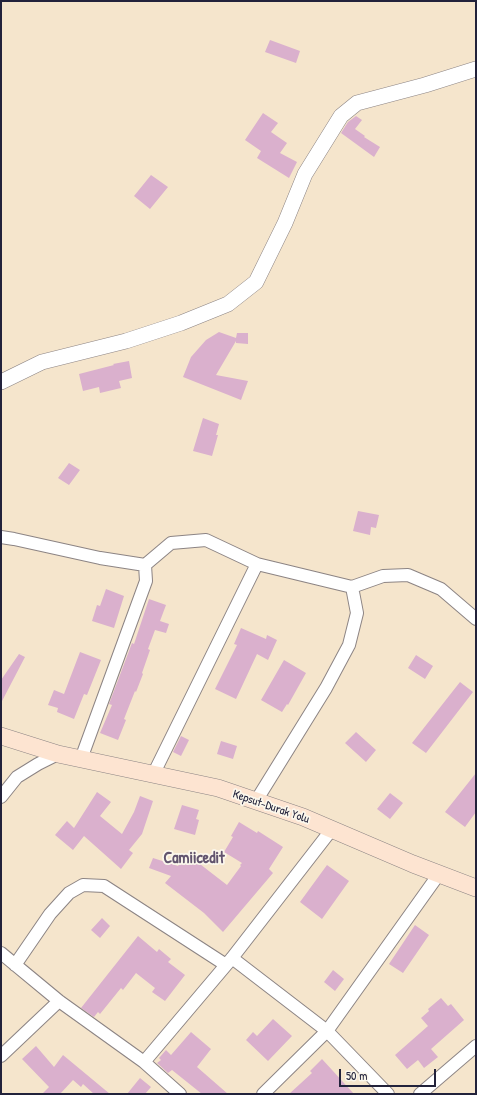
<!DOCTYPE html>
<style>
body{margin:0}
#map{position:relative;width:477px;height:1095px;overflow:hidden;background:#f5e5cc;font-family:"Patrick Hand",sans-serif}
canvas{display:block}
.frame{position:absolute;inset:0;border:2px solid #22223b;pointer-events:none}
.scale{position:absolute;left:339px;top:1069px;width:97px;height:18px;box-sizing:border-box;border:2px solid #22223b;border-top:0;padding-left:5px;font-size:12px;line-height:14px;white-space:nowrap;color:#22223b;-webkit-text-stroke:3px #fbf7ec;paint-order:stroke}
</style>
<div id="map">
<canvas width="477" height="1095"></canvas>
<div class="frame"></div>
<div class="scale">50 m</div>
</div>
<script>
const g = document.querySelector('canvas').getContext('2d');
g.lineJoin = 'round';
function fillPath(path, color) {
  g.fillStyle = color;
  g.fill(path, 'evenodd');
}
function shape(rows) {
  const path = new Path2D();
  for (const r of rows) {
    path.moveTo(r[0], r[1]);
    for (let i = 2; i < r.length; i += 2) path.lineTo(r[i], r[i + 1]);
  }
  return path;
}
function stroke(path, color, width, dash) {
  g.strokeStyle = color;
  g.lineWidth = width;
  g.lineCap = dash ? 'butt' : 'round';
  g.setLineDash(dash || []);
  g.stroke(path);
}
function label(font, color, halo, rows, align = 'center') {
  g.font = font + ' "Patrick Hand",sans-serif';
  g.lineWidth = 3.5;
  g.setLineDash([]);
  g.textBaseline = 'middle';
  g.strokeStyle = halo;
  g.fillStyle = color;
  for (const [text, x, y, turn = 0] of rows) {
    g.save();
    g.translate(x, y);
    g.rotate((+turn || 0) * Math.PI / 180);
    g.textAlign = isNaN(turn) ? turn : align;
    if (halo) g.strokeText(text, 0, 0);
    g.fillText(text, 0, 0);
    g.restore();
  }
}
fillPath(shape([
 [270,40,300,51,296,63,265,52],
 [263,113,278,123,271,132,287,143,280,153,297,162,289,178,257,158,261,151,245,140],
 [356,116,362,120,355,129,365,136,364,137,380,147,374,157,341,133,348,122],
 [151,175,168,187,150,209,134,196],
 [219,332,236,338,237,333,248,333,248,344,236,343,236,341,216,375,248,381,241,400,183,377,191,357,206,340],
 [129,361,132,378,119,381,121,388,100,393,99,387,83,391,79,374,114,365,113,364],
 [203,418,219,424,216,435,218,435,212,456,193,451],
 [69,463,80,470,69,485,58,478],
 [358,511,379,515,376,528,371,527,370,535,353,531],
 [106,589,124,596,114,628,92,621,97,605,100,606],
 [149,599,166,605,160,621,169,624,166,633,155,630,148,649,150,650,142,673,143,674,136,692,135,691,124,719,126,720,118,740,100,733,112,705,109,704,132,643,134,644],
 [241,628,266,639,267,635,277,640,268,660,257,654,236,699,215,689,237,645,234,644],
 [80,652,101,660,87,695,84,694,74,719,57,712,58,708,48,705,54,690,64,694],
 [19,654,25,657,1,703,1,680],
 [416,655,433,666,425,679,408,668],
 [284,660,306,673,288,705,287,704,282,712,261,700],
 [460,682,473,692,426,753,412,743],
 [356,732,376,750,366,762,345,743],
 [181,736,189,740,181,756,173,752],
 [221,741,237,746,233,759,217,754],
 [476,773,476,812,465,827,445,812],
 [97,792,111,802,100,816,122,834,134,812,140,796,153,801,142,834,129,850,133,853,121,869,84,836,73,850,55,835,67,821,74,828],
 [390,793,403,803,390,819,377,809],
 [182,805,199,810,196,819,199,820,195,835,174,829],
 [239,822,257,833,258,831,283,847,269,869,273,873,223,932,204,913,165,883,171,876,149,868,153,858,178,866,187,854,227,885,241,866,240,865,242,863,224,852,233,837,231,836],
 [327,865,349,881,322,919,300,902],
 [102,918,110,926,100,938,91,930],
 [415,925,429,935,403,973,389,964],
 [138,936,157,952,159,949,171,959,168,962,185,975,165,1001,152,992,155,988,136,973,123,990,121,988,100,1014,98,1012,94,1017,81,1008],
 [333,970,344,979,335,991,324,982],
 [441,998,448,1006,451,1004,464,1020,431,1049,438,1057,424,1068,418,1060,407,1069,395,1055,428,1026,421,1018,429,1011,428,1009],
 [273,1019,292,1036,268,1061,246,1040,253,1032,257,1036],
 [191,1032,211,1049,197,1067,228,1094,202,1094,172,1070,168,1073,157,1063,161,1060,159,1058,166,1050,171,1055],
 [36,1046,54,1067,63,1055,110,1094,94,1094,83,1084,81,1087,73,1080,60,1094,42,1094,49,1087,22,1059],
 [322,1059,354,1094,289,1094,312,1073,310,1071],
 [140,1078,151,1087,145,1094,127,1094]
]), '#dab0cd');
const minor = shape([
 [1,537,14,539,100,558,145,565,171,543,206,540,257,564,352,587,383,576,408,575,441,589,476,619],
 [81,759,146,581,145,565],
 [153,775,257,564],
 [1,797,17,777,38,764,58,754],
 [256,801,326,688,349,645,357,613,352,587],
 [1,953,59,1001,144,1062,180,1094],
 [232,958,327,1031,388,1094],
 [15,965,50,914,69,893,83,885,104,886,226,965],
 [1,1056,59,1001],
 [144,1062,232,958,332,829],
 [263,1094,327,1031,439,874],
 [420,1094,476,1046]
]);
const tertiary = shape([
 [1,382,42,362,126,341,181,323,228,304,256,282,285,223,305,174,341,116,357,103,425,85,476,69]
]);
const secondary = shape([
 [1,736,58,754,218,788,303,817,413,864,476,888]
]);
stroke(minor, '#8c8484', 14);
stroke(tertiary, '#8c8484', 16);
stroke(secondary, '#8c8484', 18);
stroke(minor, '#fff', 12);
stroke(tertiary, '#fff', 15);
stroke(secondary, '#fde4d1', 17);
label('12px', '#22223b', '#fbf7ec', [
 ["Kepsut-Durak Yolu",271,807,19]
]);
label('bold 16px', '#62546e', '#fbf7ec', [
 ["Camiicedit",194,859]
]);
</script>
